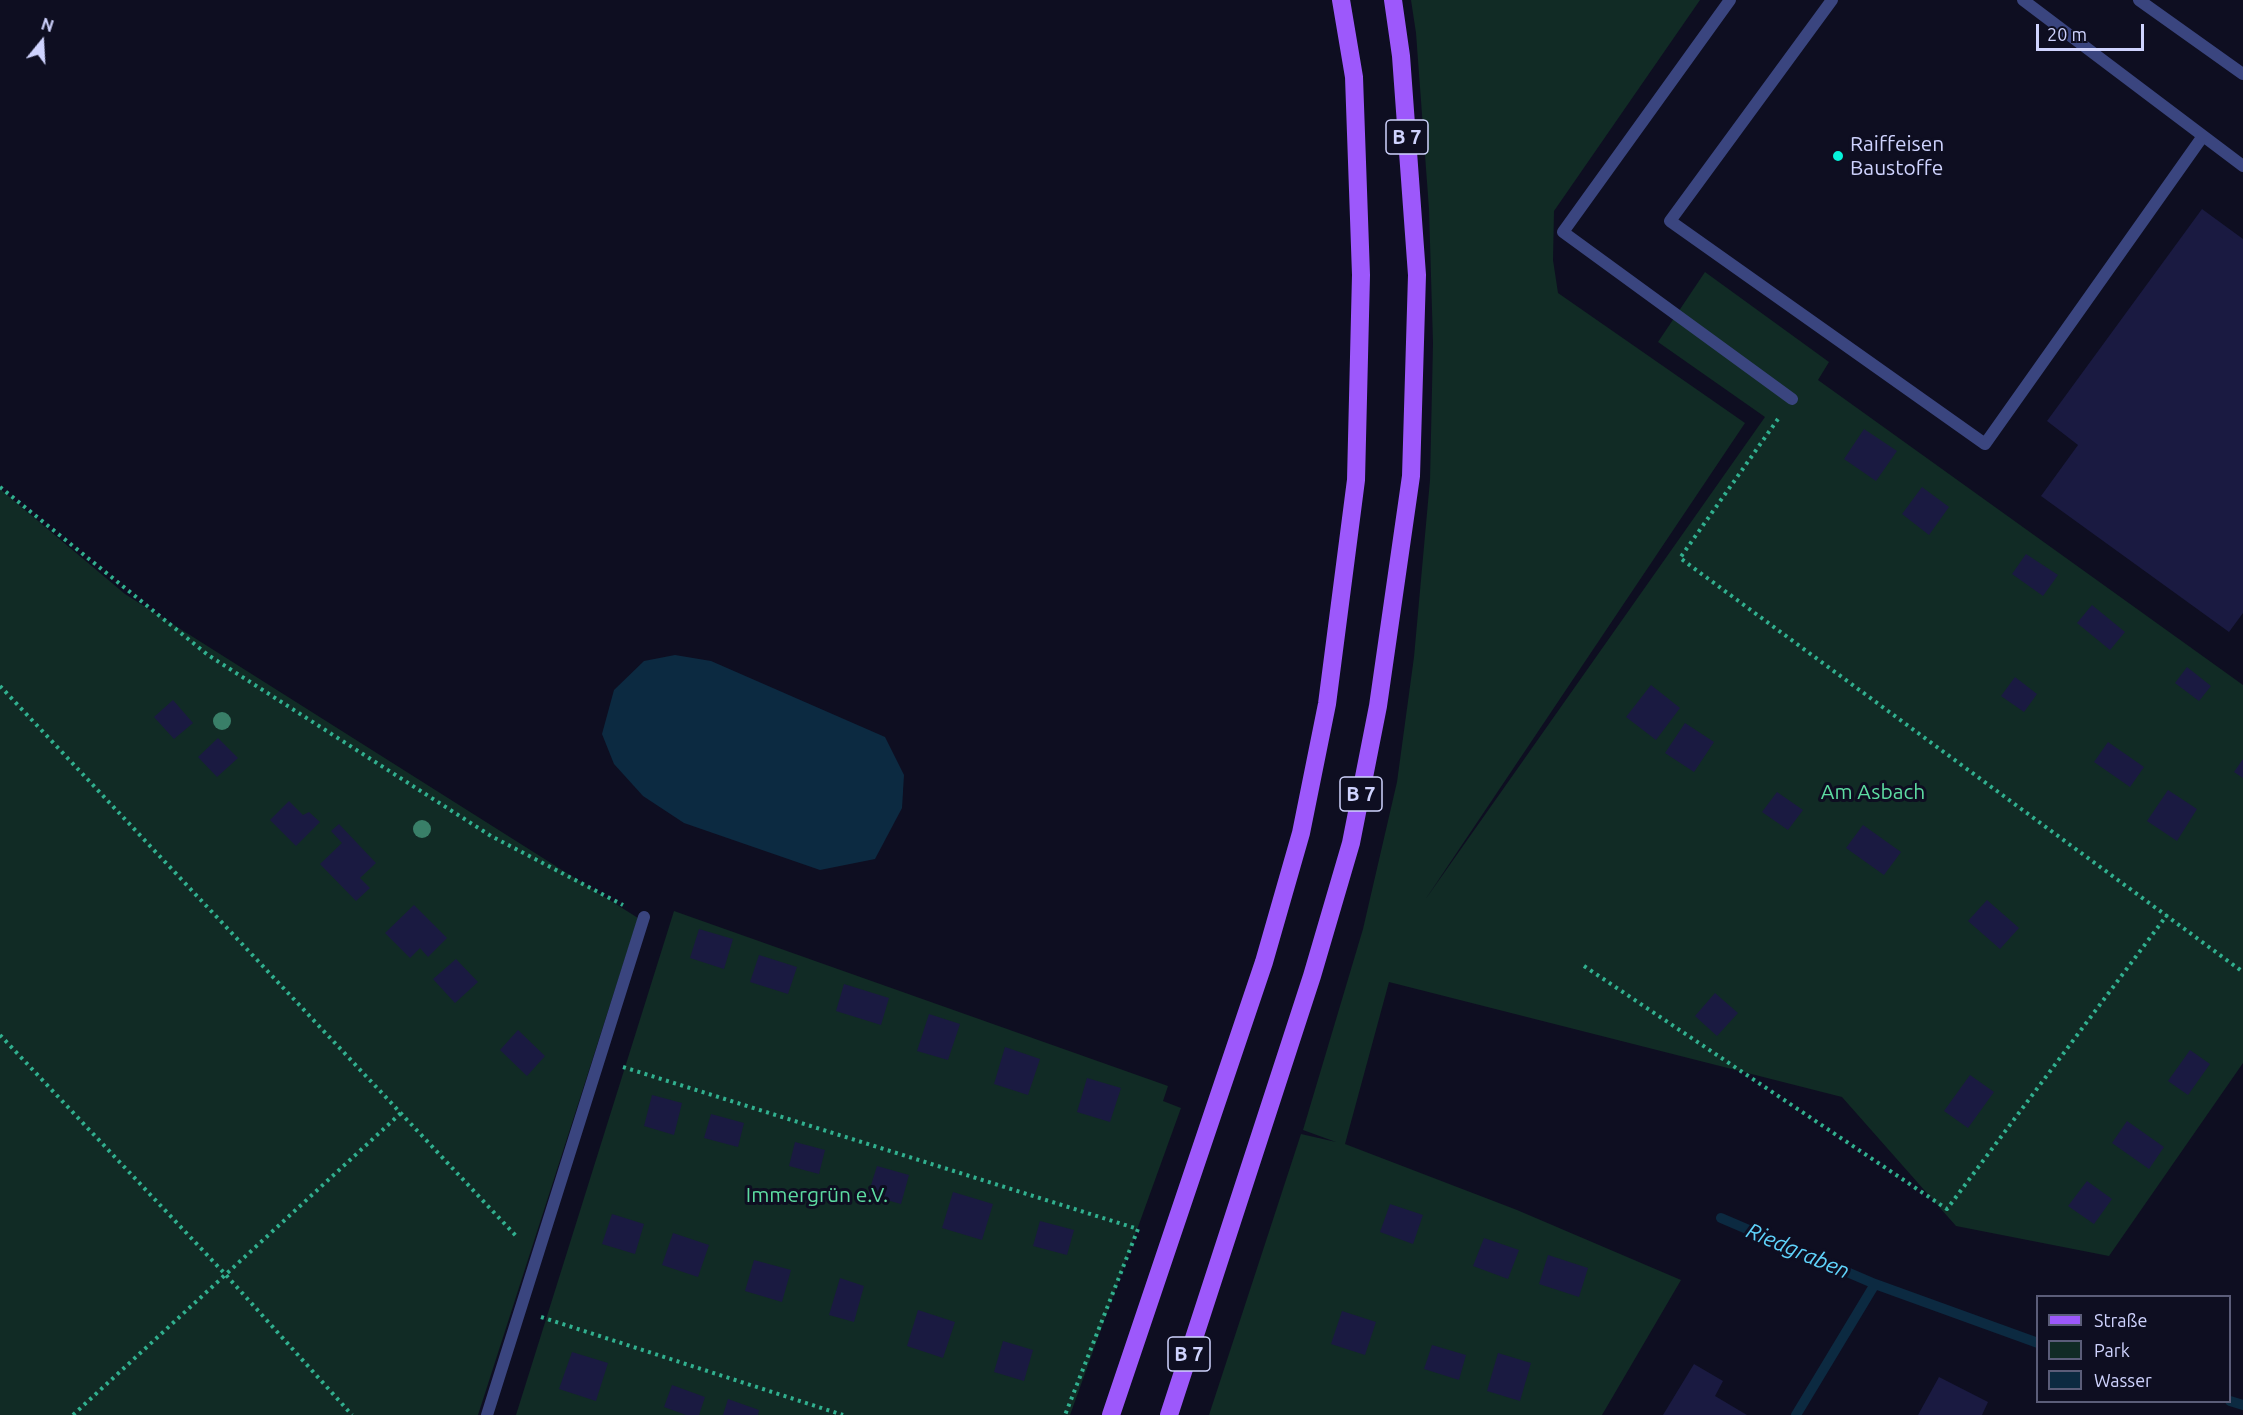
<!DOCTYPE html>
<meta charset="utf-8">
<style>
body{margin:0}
#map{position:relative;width:2243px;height:1415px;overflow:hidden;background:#0e0e21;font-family:Ubuntu,sans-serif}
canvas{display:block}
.legend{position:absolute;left:2036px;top:1295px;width:195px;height:108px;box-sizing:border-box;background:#0e0e21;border:2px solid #5b5d79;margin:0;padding:8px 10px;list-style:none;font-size:18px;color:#cfd3fe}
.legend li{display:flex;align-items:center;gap:12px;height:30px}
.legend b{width:30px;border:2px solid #5b5d79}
.north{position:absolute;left:12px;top:12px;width:60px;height:60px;-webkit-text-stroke:4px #0e0e21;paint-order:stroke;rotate:18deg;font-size:16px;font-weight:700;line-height:24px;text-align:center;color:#cfd3fe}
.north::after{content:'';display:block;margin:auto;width:21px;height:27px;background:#cfd3fe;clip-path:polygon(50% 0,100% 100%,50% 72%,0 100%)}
.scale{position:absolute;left:2036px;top:24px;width:108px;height:27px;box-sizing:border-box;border:3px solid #cfd3fe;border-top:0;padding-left:8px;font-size:18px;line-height:21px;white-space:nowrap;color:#cfd3fe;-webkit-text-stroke:4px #0e0e21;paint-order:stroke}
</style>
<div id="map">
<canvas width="2243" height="1415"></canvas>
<ul class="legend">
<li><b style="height:8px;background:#9d58fb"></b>Straße</li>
<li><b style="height:16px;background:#112b25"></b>Park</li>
<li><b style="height:16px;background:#0c2a41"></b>Wasser</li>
</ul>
<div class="north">N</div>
<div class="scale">20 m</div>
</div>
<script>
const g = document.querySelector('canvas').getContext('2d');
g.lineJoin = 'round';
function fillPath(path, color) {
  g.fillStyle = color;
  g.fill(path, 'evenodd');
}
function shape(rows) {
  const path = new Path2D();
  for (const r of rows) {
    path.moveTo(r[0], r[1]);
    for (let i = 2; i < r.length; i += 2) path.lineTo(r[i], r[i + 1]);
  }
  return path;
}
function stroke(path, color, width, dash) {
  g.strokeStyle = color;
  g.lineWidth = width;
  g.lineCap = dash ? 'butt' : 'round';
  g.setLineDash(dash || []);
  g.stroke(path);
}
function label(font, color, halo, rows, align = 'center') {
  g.font = font + ' Ubuntu,sans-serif';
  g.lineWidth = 6;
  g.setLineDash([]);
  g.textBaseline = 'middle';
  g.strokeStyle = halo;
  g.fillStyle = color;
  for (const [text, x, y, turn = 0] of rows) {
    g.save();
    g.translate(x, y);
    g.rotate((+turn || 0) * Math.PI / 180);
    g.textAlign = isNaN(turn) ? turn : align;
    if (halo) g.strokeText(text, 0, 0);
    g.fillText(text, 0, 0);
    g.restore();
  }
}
fillPath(shape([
 [1411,0,1700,0,1554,211,1553,260,1558,293,1745,423,1425,900,1765,417,1658,342,1705,272,1829,362,1818,380,2243,685,2243,1063,2109,1256,1956,1226,1842,1097,1389,982,1345,1144,1517,1210,1681,1280,1602,1415,1209,1415,1301,1134,1336,1142,1303,1130,1363,929,1397,782,1414,657,1430,480,1433,343,1429,209,1416,33],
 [0,489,125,594,638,918,478,1415,0,1415],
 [674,911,1168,1086,1163,1101,1181,1108,1070,1415,516,1415]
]), '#112b25');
fillPath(shape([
 [675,655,711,661,885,737,904,775,902,808,875,859,820,870,684,823,643,796,614,764,602,734,614,690,644,661]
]), '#0c2a41');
stroke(shape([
 [1721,1218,1875,1284,2038,1343],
 [2230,1401,2243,1405],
 [1796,1415,1875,1284]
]), '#0c2a41', 10);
fillPath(shape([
 [2202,209,2243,239,2243,613,2229,632,2041,496,2078,445,2047,421],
 [1864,429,1897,451,1876,481,1844,459],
 [1922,487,1949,507,1929,535,1902,514],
 [2026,554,2058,575,2043,596,2012,574],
 [2092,605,2125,632,2110,650,2077,623],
 [2187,667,2211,686,2199,701,2175,683],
 [2015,677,2037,694,2024,712,2001,696],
 [1651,685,1680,708,1656,740,1626,717],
 [173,700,193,723,174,739,154,717],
 [1685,723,1714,742,1694,772,1665,753],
 [218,738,238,758,217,777,198,757],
 [2108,742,2144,767,2130,787,2094,762],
 [2243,759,2243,778,2234,772],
 [2168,790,2197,809,2177,841,2147,821],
 [1777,792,1803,810,1788,830,1762,812],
 [289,801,303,815,309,812,320,822,296,846,270,820],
 [339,824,376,863,360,878,370,888,356,901,320,864,342,843,331,831],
 [1863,825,1901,852,1884,875,1846,848],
 [1987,900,2019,928,2000,949,1968,921],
 [414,905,447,938,428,957,420,948,410,958,385,933],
 [699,929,733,939,724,969,690,958],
 [759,955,797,967,788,994,750,982],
 [456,959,478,982,455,1003,433,979],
 [844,984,889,998,881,1025,836,1011],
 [1715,993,1738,1013,1717,1036,1695,1016],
 [929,1014,960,1024,948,1060,917,1051],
 [518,1030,545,1056,527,1076,500,1050],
 [1005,1047,1040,1059,1028,1095,994,1084],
 [2190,1050,2210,1064,2188,1095,2168,1081],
 [1970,1075,1994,1092,1968,1128,1944,1111],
 [1087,1078,1121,1088,1110,1122,1077,1112],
 [652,1095,682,1103,674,1135,644,1126],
 [711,1114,744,1123,738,1147,704,1138],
 [2127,1121,2164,1147,2149,1169,2112,1143],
 [795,1142,825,1150,819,1174,789,1166],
 [877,1166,909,1175,901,1204,868,1195],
 [2087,1181,2112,1199,2094,1224,2068,1206],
 [953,1192,993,1204,982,1240,942,1228],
 [1390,1204,1423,1215,1413,1244,1380,1232],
 [612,1214,644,1224,635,1254,602,1244],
 [1040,1221,1074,1230,1067,1255,1033,1246],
 [673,1233,709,1245,698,1277,662,1265],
 [1484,1238,1519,1250,1508,1279,1473,1266],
 [1548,1255,1588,1268,1579,1297,1539,1284],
 [754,1260,791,1270,782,1302,745,1291],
 [840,1278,864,1286,854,1322,829,1315],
 [918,1310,955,1322,943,1358,907,1346],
 [1342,1311,1376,1322,1365,1355,1331,1344],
 [1003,1341,1033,1350,1024,1381,994,1372],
 [1432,1345,1466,1355,1459,1380,1424,1369],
 [572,1352,608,1363,596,1401,559,1389],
 [1498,1353,1531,1363,1520,1401,1487,1391],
 [1694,1364,1723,1381,1715,1396,1747,1415,1663,1415],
 [1939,1377,1988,1402,1982,1415,1918,1415],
 [672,1385,705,1397,699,1415,686,1415,664,1407],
 [728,1399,759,1410,758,1415,723,1415]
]), '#1a1a41');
stroke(shape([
 [1778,419,1680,558,2243,972],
 [0,487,208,655,491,836,623,905],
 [0,686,517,1237],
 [1584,966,1947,1209,2167,915],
 [0,1035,226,1275,352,1415],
 [623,1067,1138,1229,1065,1415],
 [541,1317,843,1415],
 [73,1415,401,1113]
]), '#31b08f', 4, [3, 4.5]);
stroke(shape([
 [1730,0,1563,232,1792,399],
 [1832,0,1670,221,1985,444,2203,136],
 [2023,0,2243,166],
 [2139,0,2243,74],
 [487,1415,644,917]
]), '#3a457f', 12);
stroke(shape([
 [1111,1415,1264,962,1301,833,1327,704,1356,480,1361,275,1354,77,1341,0],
 [1169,1415,1312,976,1351,843,1378,706,1411,476,1417,275,1401,56,1393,0]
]), '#9d58fb', 18);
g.fillStyle = '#397f68';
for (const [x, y] of [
 [222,721],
 [422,829]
]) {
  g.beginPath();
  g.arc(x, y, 9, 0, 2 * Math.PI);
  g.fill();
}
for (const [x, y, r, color] of [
 [1838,156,6,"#06f3db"]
]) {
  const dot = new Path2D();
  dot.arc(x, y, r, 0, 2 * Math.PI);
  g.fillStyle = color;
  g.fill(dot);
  stroke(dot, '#0e0e21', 2);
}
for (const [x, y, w] of [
 [1407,137,42],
 [1361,794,42],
 [1189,1354,42]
]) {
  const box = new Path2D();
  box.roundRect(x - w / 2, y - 17, w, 34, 4.5);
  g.fillStyle = '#0e0e21';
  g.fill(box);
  stroke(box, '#cfd3fe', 1.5);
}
label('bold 20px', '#cfd3fe', null, [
 ["B 7",1407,137],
 ["B 7",1361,794],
 ["B 7",1189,1354]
]);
label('21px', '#cfd3fe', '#0e0e21', [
 ["Raiffeisen",1850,144],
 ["Baustoffe",1850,168]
], 'left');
label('21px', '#5ddca2', '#0e0e21', [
 ["Am Asbach",1873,792],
 ["Immergrün e.V.",817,1195]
]);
label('italic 22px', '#5fd3fb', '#0e0e21', [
 ["Riedgraben",1798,1251,23]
]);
</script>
